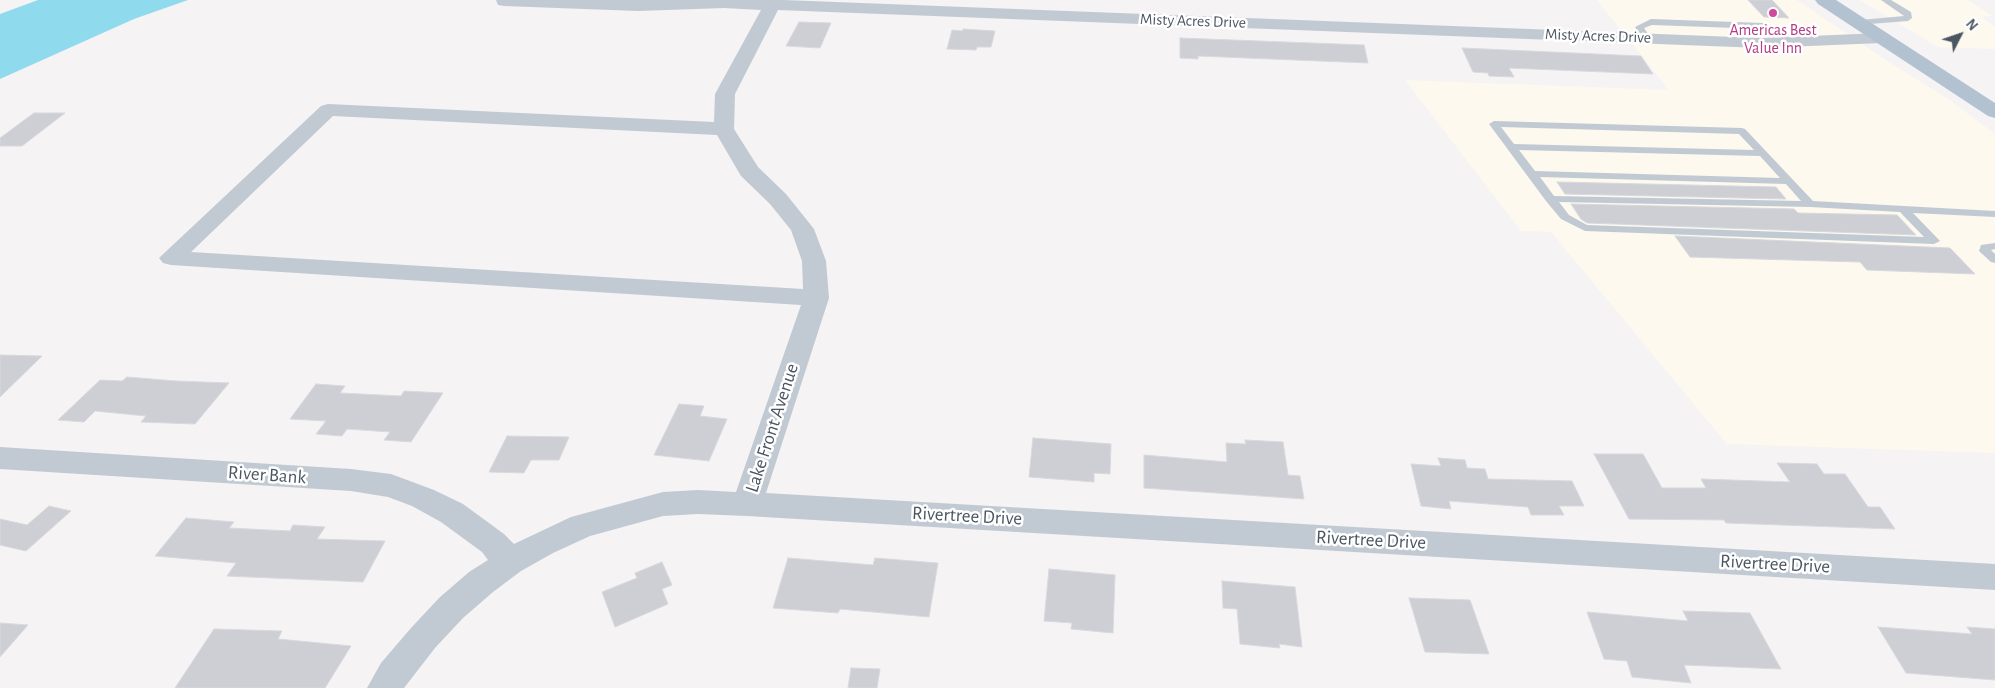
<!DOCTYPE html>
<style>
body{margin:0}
#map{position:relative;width:1995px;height:688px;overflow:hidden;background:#f5f3f3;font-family:"Alegreya Sans",sans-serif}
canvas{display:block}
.north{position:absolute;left:1935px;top:10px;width:50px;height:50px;-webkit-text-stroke:4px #fff;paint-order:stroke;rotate:49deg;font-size:14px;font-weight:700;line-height:20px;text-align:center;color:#4a5661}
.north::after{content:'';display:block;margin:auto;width:18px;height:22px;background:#4a5661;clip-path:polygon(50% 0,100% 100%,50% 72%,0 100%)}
</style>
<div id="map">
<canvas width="1995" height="688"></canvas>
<div class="north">N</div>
</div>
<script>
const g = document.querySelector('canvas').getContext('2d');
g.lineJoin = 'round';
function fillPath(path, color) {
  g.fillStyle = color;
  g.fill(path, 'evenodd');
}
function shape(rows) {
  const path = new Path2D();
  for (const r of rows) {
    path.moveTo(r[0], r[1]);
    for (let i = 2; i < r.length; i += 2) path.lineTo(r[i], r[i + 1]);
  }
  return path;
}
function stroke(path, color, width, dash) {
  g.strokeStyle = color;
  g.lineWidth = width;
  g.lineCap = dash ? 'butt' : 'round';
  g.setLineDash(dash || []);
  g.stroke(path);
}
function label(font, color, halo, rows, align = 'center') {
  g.font = font + ' "Alegreya Sans",sans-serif';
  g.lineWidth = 5;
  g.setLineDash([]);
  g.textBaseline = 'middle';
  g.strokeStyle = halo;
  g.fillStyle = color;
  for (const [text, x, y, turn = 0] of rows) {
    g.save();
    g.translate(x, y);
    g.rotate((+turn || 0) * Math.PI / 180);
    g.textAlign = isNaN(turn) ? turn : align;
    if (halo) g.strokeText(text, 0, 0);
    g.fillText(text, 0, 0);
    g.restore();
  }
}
fillPath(shape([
 [1597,0,1797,0,1883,58,1951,101,1995,134,1995,453,1727,444,1551,232,1521,231,1405,80,1669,90],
 [1860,0,1968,0,1992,16,1982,17,1995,27,1995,49,1938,47]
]), '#fdf9ef');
fillPath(shape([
 [38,0,188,0,134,19,0,79,0,14]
]), '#90daee');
const building = shape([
 [1748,0,1772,0,1789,18,1764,17,1748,0],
 [799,22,831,23,820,48,786,46,799,22],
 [963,29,995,31,991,47,977,47,976,50,947,49,952,30,963,31,963,29],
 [1180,38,1364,45,1368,63,1198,56,1198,59,1180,58,1180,38],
 [1462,48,1641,56,1653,74,1509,68,1514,77,1489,76,1488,73,1473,72,1462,48],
 [34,113,65,113,22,146,0,146,0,138,34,113],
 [1557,182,1776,187,1786,199,1565,194,1557,182],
 [1571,204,1794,209,1798,213,1897,215,1916,235,1587,223,1581,219,1571,204],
 [1675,236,1950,248,1975,274,1867,270,1860,262,1690,257,1675,236],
 [0,355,42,356,0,397,0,355],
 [127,377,176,381,229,383,195,424,141,422,146,416,95,411,84,422,58,420,100,380,122,381,127,377],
 [316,384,345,386,340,393,401,396,404,391,443,393,411,442,384,440,390,432,347,429,342,436,316,434,326,421,290,419,316,384],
 [679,404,704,406,700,416,727,419,709,461,654,455,679,404],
 [507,436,569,437,559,460,531,460,524,473,489,472,507,436],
 [1033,438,1111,444,1110,474,1094,473,1094,482,1029,477,1033,438],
 [1245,440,1283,442,1288,475,1300,476,1304,499,1144,488,1144,455,1227,462,1226,443,1246,444,1245,440],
 [1594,454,1643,454,1662,488,1706,488,1701,479,1790,482,1777,463,1817,464,1824,474,1845,474,1868,507,1880,507,1895,529,1726,523,1724,520,1629,519,1594,454],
 [1438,458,1465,460,1467,468,1485,469,1488,479,1572,481,1584,506,1559,506,1564,515,1531,515,1528,507,1449,501,1451,509,1421,506,1411,464,1441,466,1438,458],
 [49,506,71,511,26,551,0,545,0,519,27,525,49,506],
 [186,518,234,522,229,528,290,531,293,525,325,527,317,539,385,541,363,582,227,576,236,563,155,556,186,518],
 [788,558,873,565,875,558,938,563,929,617,840,609,838,613,773,608,788,558],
 [662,562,672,585,662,589,668,604,615,627,602,592,637,578,635,573,662,562],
 [1049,569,1115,575,1113,633,1071,629,1072,623,1044,621,1049,569],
 [1222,581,1295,587,1302,647,1279,644,1280,648,1240,644,1237,609,1223,608,1222,581],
 [1409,598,1470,600,1489,654,1425,652,1409,598],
 [1683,611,1750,613,1781,669,1684,665,1691,683,1632,677,1627,661,1604,659,1587,612,1688,621,1683,611],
 [0,623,28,625,0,657,0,623],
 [1878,627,1972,634,1967,627,1995,629,1995,680,1906,673,1878,627],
 [214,629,282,631,278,639,351,646,325,688,175,688,214,629],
 [851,668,880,669,877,688,848,688,851,668]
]);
fillPath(building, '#cdcfd5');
stroke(building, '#d7d9de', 1);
fillPath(shape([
 [1881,0,1891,0,1911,12,1912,18,1908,21,1857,25,1856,23,1860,20,1904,16,1881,0],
 [1651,19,1763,23,1767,26,1763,29,1652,25,1644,28,1651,38,1644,40,1635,27,1651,19],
 [1494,121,1742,128,1745,129,1813,201,1995,211,1995,217,1913,213,1940,241,1934,244,1585,231,1561,219,1546,201,1489,124,1494,121],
 [1501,127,1739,134,1754,150,1514,144,1501,127],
 [1519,150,1760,156,1780,178,1535,171,1519,150],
 [1540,177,1786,184,1801,201,1554,196,1540,177],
 [1559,202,1810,207,1900,212,1924,237,1587,225,1569,215,1559,202],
 [1995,243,1995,249,1991,250,1995,254,1995,263,1991,262,1979,251,1981,245,1995,243]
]), '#c1cad2');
fillPath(shape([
 [496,0,784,0,1761,38,1882,33,1888,34,1891,38,1888,42,1882,43,1761,48,778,10,735,94,734,129,758,167,786,194,814,229,826,261,829,298,766,493,1995,564,1995,590,747,516,698,514,663,516,590,536,553,553,521,571,493,592,463,618,435,648,404,688,367,688,381,663,411,628,439,598,469,572,488,560,482,552,441,522,412,506,388,497,351,491,0,469,0,447,351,469,391,474,434,490,463,504,504,534,514,544,571,517,663,492,698,490,736,492,801,305,171,265,163,263,159,258,321,106,328,104,714,122,715,94,761,10,724,8,638,11,504,6,498,5,496,0],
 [333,116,717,135,741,176,770,204,791,230,802,261,803,289,191,252,333,116]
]), '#c1cad2');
fillPath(shape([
 [1815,0,1836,0,1995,103,1995,118,1988,116,1818,4,1815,0]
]), '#b3c2d1');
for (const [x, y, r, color] of [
 [1773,13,5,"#d1479c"]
]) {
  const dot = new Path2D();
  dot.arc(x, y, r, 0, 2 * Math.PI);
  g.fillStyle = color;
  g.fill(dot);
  stroke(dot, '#fff', 2);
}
label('16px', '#4a5661', '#fff', [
 ["Misty Acres Drive",1193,21,2],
 ["Misty Acres Drive",1598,36,2]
]);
label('16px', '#b23c85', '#fff', [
 ["Americas Best",1773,30],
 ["Value Inn",1773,48]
]);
label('19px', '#4a5661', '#fff', [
 ["Lake Front Avenue",772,428,-72],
 ["River Bank",267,475,4],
 ["Rivertree Drive",967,516,3],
 ["Rivertree Drive",1371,540,3],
 ["Rivertree Drive",1775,564,3]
]);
</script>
